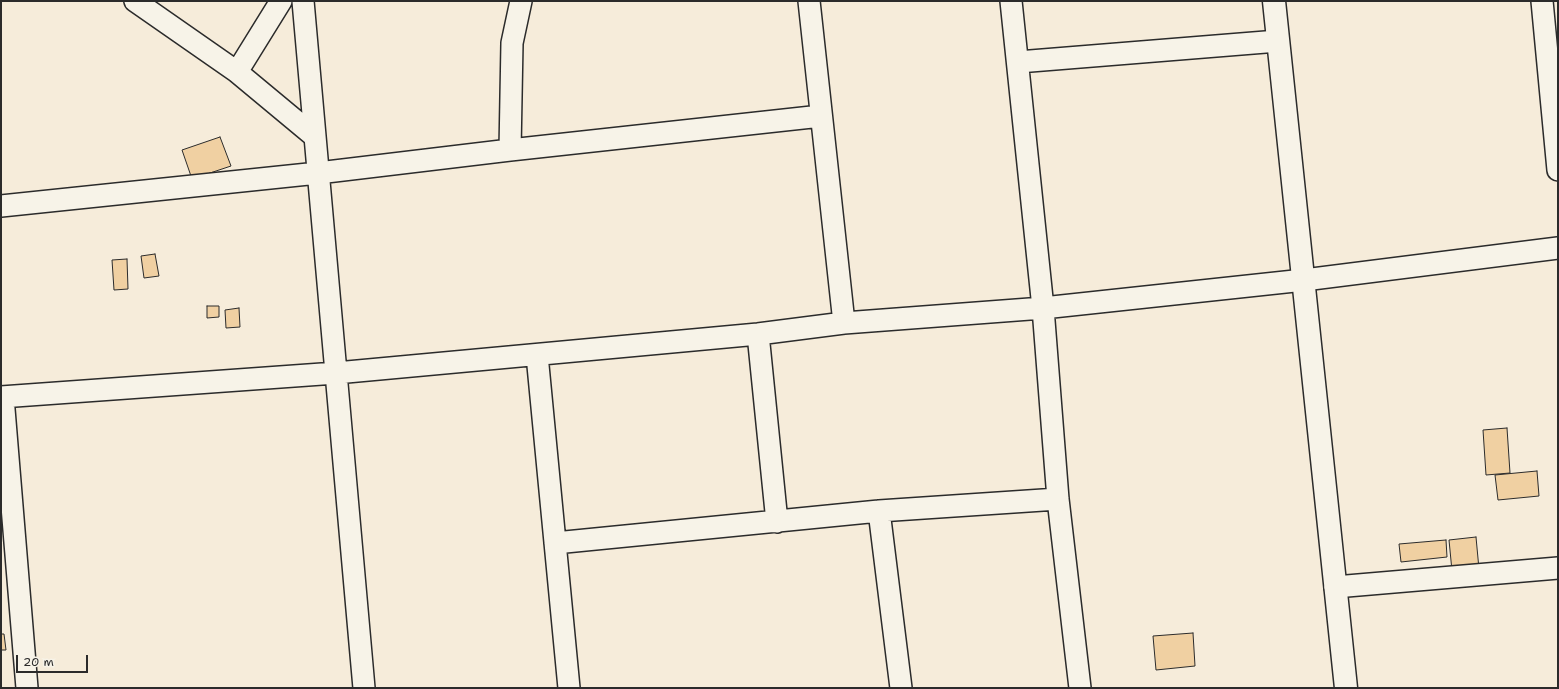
<!DOCTYPE html>
<style>
body{margin:0}
#map{position:relative;width:1559px;height:689px;overflow:hidden;background:#f6ecda;font-family:"Shantell Sans",sans-serif}
canvas{display:block}
.frame{position:absolute;inset:0;border:2px solid #2b2b2b;pointer-events:none}
.scale{position:absolute;left:16px;top:655px;width:72px;height:18px;box-sizing:border-box;border:2px solid #2b2b2b;border-top:0;padding-left:5px;font-size:12px;line-height:14px;white-space:nowrap;color:#2b2b2b;-webkit-text-stroke:3px #f7f3e8;paint-order:stroke}
</style>
<div id="map">
<canvas width="1559" height="689"></canvas>
<div class="frame"></div>
<div class="scale">20 m</div>
</div>
<script>
const g = document.querySelector('canvas').getContext('2d');
g.lineJoin = 'round';
function fillPath(path, color) {
  g.fillStyle = color;
  g.fill(path, 'evenodd');
}
function shape(rows) {
  const path = new Path2D();
  for (const r of rows) {
    path.moveTo(r[0], r[1]);
    for (let i = 2; i < r.length; i += 2) path.lineTo(r[i], r[i + 1]);
  }
  return path;
}
function stroke(path, color, width, dash) {
  g.strokeStyle = color;
  g.lineWidth = width;
  g.lineCap = dash ? 'butt' : 'round';
  g.setLineDash(dash || []);
  g.stroke(path);
}
const building = shape([
 [220,137,231,166,192,179,182,150,220,137],
 [155,254,159,276,144,278,141,256,155,254],
 [127,259,128,289,114,290,112,260,127,259],
 [207,306,219,306,219,317,207,318,207,306],
 [239,308,240,327,226,328,225,310,239,308],
 [1507,428,1510,473,1486,475,1483,430,1507,428],
 [1537,471,1539,496,1498,500,1495,475,1537,471],
 [1476,537,1479,569,1452,571,1449,540,1476,537],
 [1446,540,1447,557,1401,562,1399,544,1446,540],
 [1193,633,1195,666,1156,670,1153,636,1193,633],
 [1,634,4,634,6,650,1,650,1,634]
]);
fillPath(building, '#f0d0a2');
stroke(building, '#2b2b2b', 1);
const street = shape([
 [135,1,237,72,314,136],
 [303,1,364,688],
 [809,1,844,323],
 [1011,1,1043,308,1058,499,1080,688],
 [1542,1,1558,170],
 [1018,62,1278,41],
 [237,72,281,1],
 [510,150,512,43,521,1],
 [1,206,318,173,510,150,821,116],
 [758,334,777,522],
 [537,355,569,688],
 [1,397,336,373,758,334,844,323,1043,308,1304,280,1558,248],
 [3,397,27,688],
 [879,511,901,688],
 [555,543,879,511,1058,499],
 [1335,587,1558,568]
]);
const secondary = shape([
 [1274,1,1346,688]
]);
stroke(street, '#2b2b2b', 24);
stroke(secondary, '#2b2b2b', 25);
stroke(street, '#f7f3e8', 21);
stroke(secondary, '#f7f3e8', 22);
</script>
